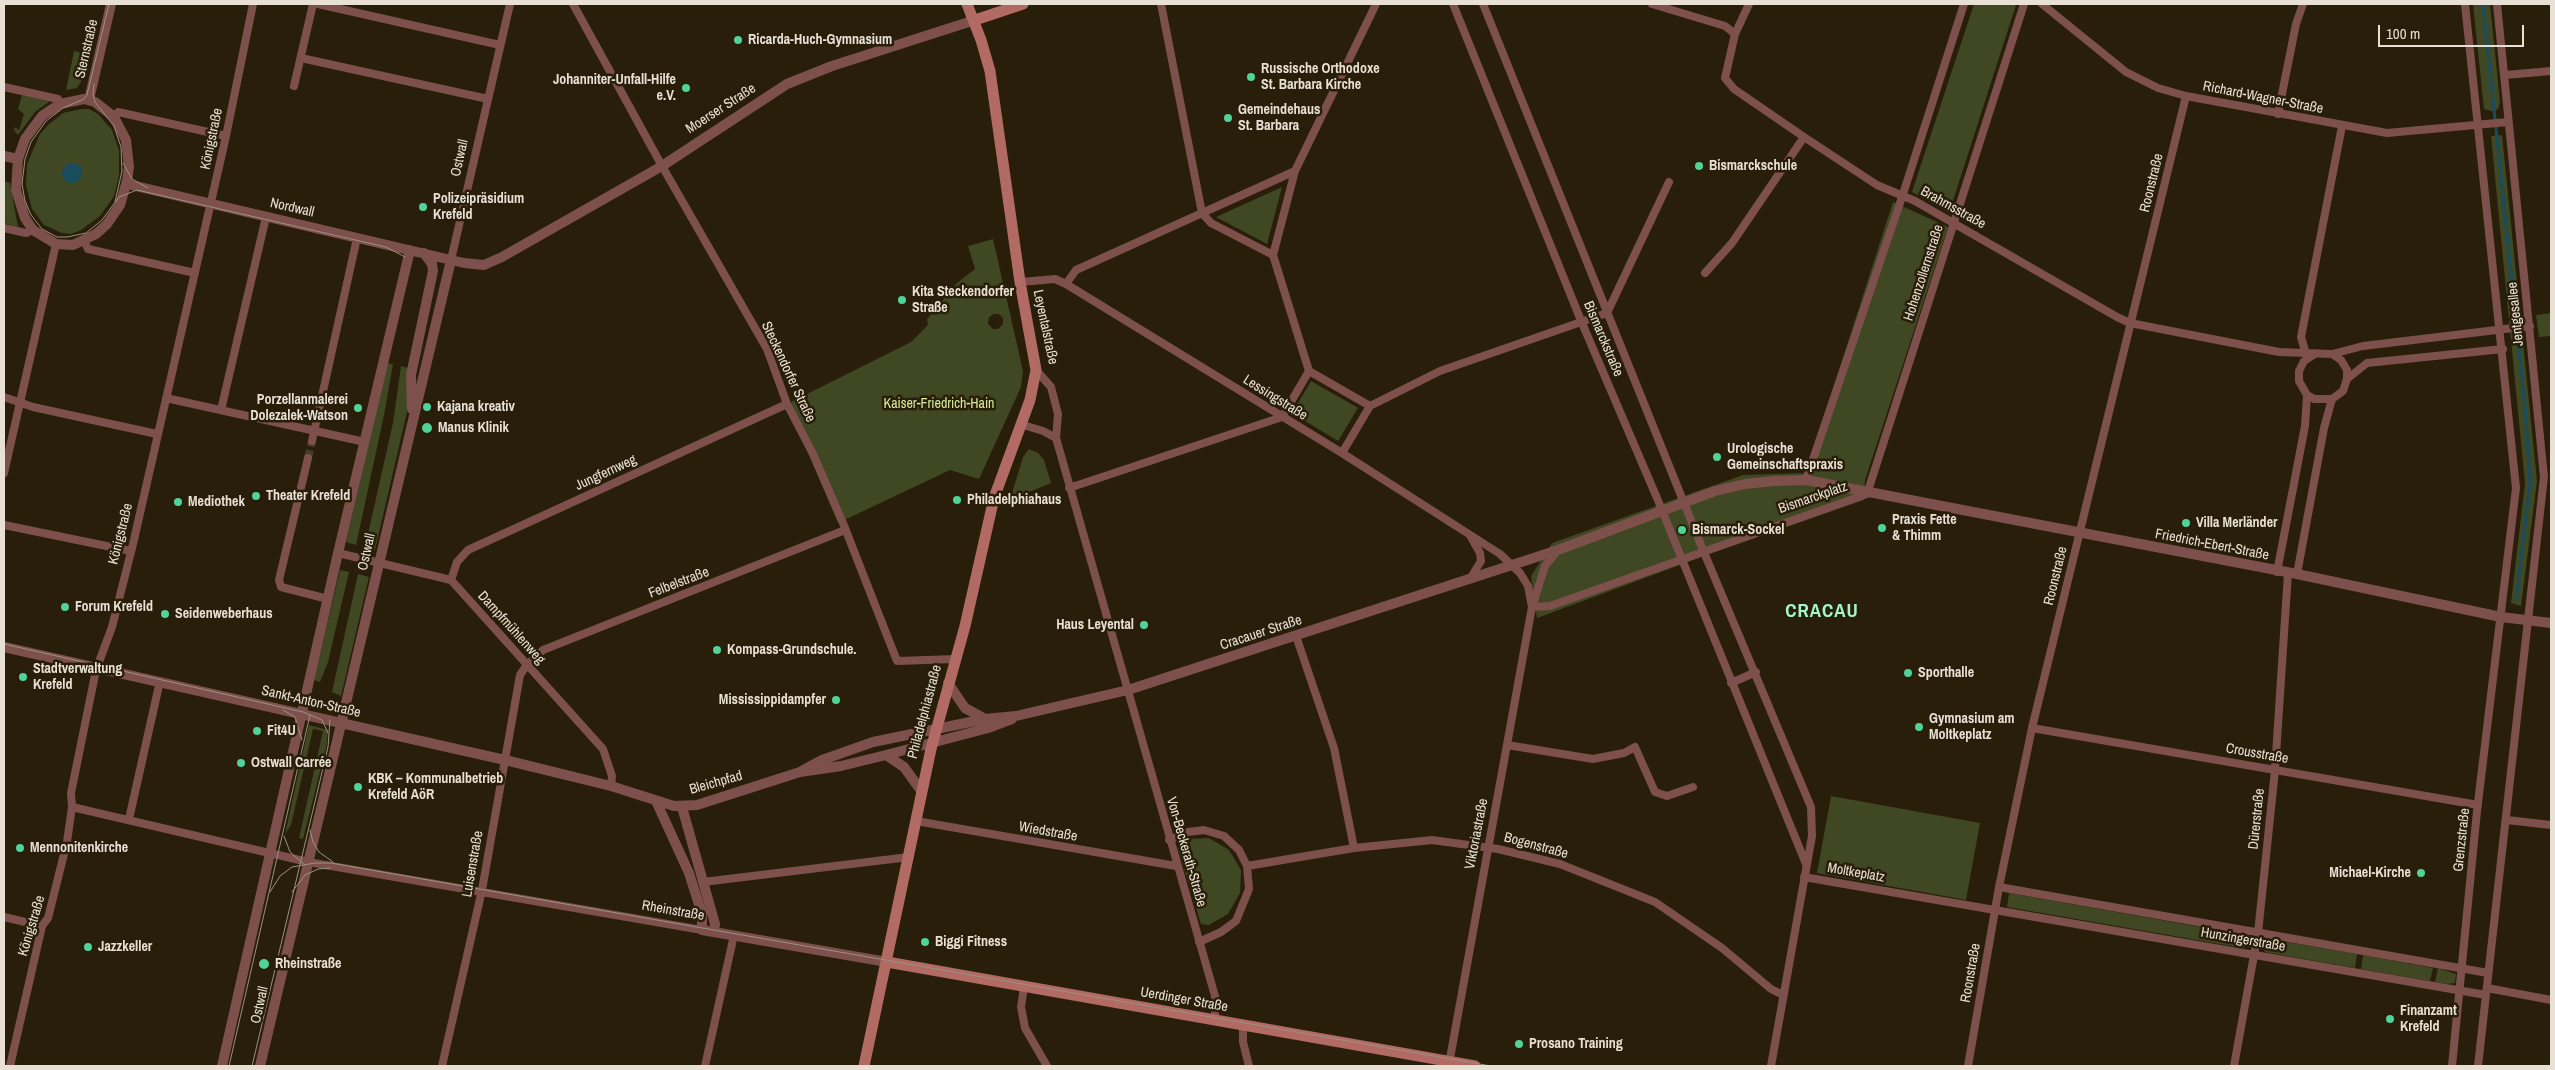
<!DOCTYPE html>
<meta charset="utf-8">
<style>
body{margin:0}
#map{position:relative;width:2555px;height:1070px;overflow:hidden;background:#291e09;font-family:"Archivo Narrow",sans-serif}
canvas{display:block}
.frame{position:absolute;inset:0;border:5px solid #e8e0d4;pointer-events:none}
.scale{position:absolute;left:2378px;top:25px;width:146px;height:22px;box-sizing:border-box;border:2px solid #e8e0d4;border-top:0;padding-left:6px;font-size:15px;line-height:18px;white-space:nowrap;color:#e8e0d4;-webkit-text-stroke:4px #291e09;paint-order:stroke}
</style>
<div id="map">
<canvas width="2555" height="1070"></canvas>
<div class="frame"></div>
<div class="scale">100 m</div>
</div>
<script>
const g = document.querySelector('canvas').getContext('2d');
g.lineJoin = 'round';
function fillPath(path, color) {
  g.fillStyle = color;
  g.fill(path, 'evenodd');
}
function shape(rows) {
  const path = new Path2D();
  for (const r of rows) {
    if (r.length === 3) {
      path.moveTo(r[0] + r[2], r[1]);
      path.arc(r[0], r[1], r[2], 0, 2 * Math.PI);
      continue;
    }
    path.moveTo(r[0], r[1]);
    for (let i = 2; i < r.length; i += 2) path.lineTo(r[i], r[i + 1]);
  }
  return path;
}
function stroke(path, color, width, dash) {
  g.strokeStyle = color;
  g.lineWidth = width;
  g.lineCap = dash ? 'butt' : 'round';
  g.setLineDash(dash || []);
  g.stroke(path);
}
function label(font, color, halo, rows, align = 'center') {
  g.font = font + ' "Archivo Narrow",sans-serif';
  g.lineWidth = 5;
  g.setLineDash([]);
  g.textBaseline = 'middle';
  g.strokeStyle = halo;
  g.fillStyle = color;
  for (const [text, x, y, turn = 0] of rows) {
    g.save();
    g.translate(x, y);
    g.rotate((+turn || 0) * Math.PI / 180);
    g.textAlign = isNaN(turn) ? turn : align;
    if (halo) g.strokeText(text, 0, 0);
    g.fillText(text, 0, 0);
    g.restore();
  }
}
fillPath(shape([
 [1974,4,2016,5,1949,213,1912,192],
 [2473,4,2490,4,2500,102,2498,109,2491,111,2484,109],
 [74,51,87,54,82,80,77,88,66,90],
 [22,95,50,101,35,112,18,135,14,130,15,127,19,130,24,114,18,109],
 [81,109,89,109,98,114,112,130,119,151,119,176,114,196,100,216,81,230,71,234,62,233,44,225,32,209,26,185,27,164,40,134,48,125,63,113],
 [2502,135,2537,481,2521,606,2511,603,2525,483,2491,136],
 [4,181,10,183,18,227,4,223],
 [1282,187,1267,244,1216,217],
 [1893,202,1948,227,1865,480,1864,500,1715,552,1537,618,1531,576,1552,543,1743,475,1806,473],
 [993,239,1023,371,1021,387,979,479,950,470,838,523,787,404,911,342,928,325,927,319,957,283,975,269,968,246],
 [994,314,999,314,1003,318,1003,324,998,329,993,329,988,324,989,317],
 [2551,313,2551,336,2539,337,2536,315],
 [387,363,393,364,384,415,356,545,346,542],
 [401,366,408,368,407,412,375,550,365,547,393,423],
 [1311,381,1358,408,1338,441,1292,413],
 [1029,449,1038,453,1044,460,1051,483,1010,500,1023,457],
 [340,570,349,572,328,662,320,682,314,680],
 [358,574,369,577,341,696,332,692],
 [309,725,328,730,326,748,303,839,299,838,323,731,313,729,291,825,285,834],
 [1831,796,1980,823,1966,900,1817,873],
 [1209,838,1229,850,1241,870,1240,893,1228,914,1209,925,1201,924,1178,849,1179,843,1186,839],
 [2009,893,2245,935,2249,938,2250,943,2243,948,2007,907],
 [2269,939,2357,954,2355,968,2265,952,2261,945,2263,941],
 [2363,955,2433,968,2430,981,2361,969],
 [2438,968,2456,974,2455,983,2447,984,2435,982]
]), '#3f4822');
fillPath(shape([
 [72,173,10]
]), '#194d5e');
stroke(shape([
 [2483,4,2525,407,2530,482,2516,600]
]), '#194d5e', 3);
stroke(shape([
 [308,458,312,441]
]), '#463b27', 8, [8, 4]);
stroke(shape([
 [318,4,500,45],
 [573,4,662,166,767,349,787,404,813,454,843,523,897,661,955,659],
 [1161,4,1202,213,1211,223,1273,255],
 [1453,4,1582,323,1657,498,1806,864],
 [1483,4,1703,550,1811,807,1812,836,1771,1066],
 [1652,4,1725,26,1735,34,1725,78,1734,89,1804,137,1877,185,1915,201,2117,317,2130,323,2279,352,2332,354,2341,360,2347,370,2347,379,2343,391,2332,399,2314,399,2307,395,2299,381,2299,371,2304,361,2315,354],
 [2042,4,2126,72,2158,88,2186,96,2387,133,2508,122],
 [1735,34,1749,4],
 [301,58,488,99],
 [2505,75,2551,71],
 [294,86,313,4],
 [4,87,58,99,60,104],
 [2278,114,2296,24,2303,4],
 [114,117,118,112,226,136],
 [4,228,26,233,33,230],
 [84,241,88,249,195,273],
 [1273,255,1295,171,1376,4],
 [1273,255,1309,371],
 [451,260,510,4],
 [1705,273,1732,243,1804,137],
 [1020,282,1055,279,1066,284,1342,453,1500,554,1520,573,1528,586,1532,607],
 [1066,284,1076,270,1295,171],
 [2306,354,2301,337,2342,126],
 [2332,354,2363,346,2530,326],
 [1036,370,1051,387,1058,414,1056,438,1215,996,1215,1021],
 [2347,379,2367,363,2503,349],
 [4,397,33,407,157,434],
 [166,398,365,442],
 [1370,406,1440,371,1607,313,1669,182],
 [221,410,266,217],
 [1020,424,1043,431,1056,438],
 [312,441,357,238],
 [308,458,279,580,281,587,328,599],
 [4,473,56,244],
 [1806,480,1903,194,1964,4],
 [1069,488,1282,417,1309,371,1370,406,1342,453],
 [4,525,131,551],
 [338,553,451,580,603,749,612,776,611,786],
 [2277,572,2305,426,2307,395],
 [2297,574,2324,428,2332,399],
 [1470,579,1481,561,1480,553,1471,537],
 [451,580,457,562,468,550,787,404],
 [1532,607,1550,606,1867,494,2024,4],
 [1296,636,1334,748,1354,848],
 [1731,683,1756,672],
 [2032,728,2478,805],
 [1507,745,1593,759,1624,753,1635,747,1655,792,1667,796,1693,787],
 [72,807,308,862,702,930],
 [129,819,160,681],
 [2507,820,2551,825],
 [916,821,1176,866],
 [1169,840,1188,832,1204,830,1224,836,1239,850,1247,866,1249,889,1236,921,1221,932,1199,942],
 [1247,866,1354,848,1432,840,1498,849,1560,864,1655,902,1722,948,1771,989,1783,995],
 [1804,877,2486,995],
 [703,882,909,857],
 [1999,887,2488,973],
 [4,917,42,926],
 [1024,987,1021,1007,1025,1028,1047,1066],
 [2487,988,2551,1000],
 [1243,1026,1243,1042,1249,1066],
 [1449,1064,1532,607,1545,566,1558,550],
 [10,1066,42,926,48,918,67,842,72,807,71,793,96,670,112,627,133,544,226,136,253,4],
 [442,1066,482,890,520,675,526,666,543,650,845,530],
 [705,1066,734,935],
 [1968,1066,1999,887,2032,728,2186,96],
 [2234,1066,2258,933,2275,770,2288,573],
 [2452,1066,2477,811,2516,488,2465,4],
 [2478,1066,2544,477,2497,4]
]), '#7d504c', 8);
stroke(shape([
 [84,99,95,102,114,117,126,140,129,167,127,181,120,205,107,224,96,234,73,245,56,244,33,230,25,218,16,190,18,159,25,139,42,116,60,104,84,99],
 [89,100,111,4],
 [4,156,18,159],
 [127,184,464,263,484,265,502,257,662,166,787,84,832,66,975,20],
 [412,409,411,375,433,271,432,264,424,253],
 [4,647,505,760,611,786,674,806,697,805,800,772,841,766,886,755,988,728,1012,719],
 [948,683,965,708,985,719],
 [886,755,904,767,922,792],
 [800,772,822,760,873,742,985,719,1016,716,1128,690,1558,550,1715,491,1745,484,1774,481,1806,480,2297,574,2501,617,2551,623],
 [656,801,689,873,702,914,702,930,887,962],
 [682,807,715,924,714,932],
 [222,1066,338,553,410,250],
 [260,1066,451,260]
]), '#7d504c', 10);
stroke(shape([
 [975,20,1023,4],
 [887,962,1475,1066],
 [864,1066,931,749,965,626,994,498,1030,400,1036,370,1020,282,990,71,981,40,967,4]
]), '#b16a64', 11);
stroke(shape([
 [109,4,87,95,84,99,63,108,46,121,31,142,25,159,22,184,25,201,31,215,42,229,57,237,67,237,86,233,102,220,119,197,137,190,386,247,405,257],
 [94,84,93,94,95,102,114,126,121,147,122,171,115,202],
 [123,163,132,179,148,188],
 [4,644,303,712,322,720,328,733],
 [283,710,295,717,302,740],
 [310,830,313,842,319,852,333,862],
 [284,836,290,852,305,865],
 [270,892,280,876,292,867,315,863,331,863,1491,1066],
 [292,892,305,875,318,869,330,868],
 [229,1066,310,715],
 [252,1066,328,747,330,720]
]), '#9b9282', 1);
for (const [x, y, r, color] of [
 [738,40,5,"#4fd399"],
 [1251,77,5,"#4fd399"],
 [686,88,5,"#4fd399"],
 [1228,118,5,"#4fd399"],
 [1699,166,5,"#4fd399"],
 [423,207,5,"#4fd399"],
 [902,300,5,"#4fd399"],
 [427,407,5,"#4fd399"],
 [358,408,5,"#4fd399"],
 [427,428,6,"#4fd399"],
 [1717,457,5,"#4fd399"],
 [256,496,5,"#4fd399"],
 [957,500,5,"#4fd399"],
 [178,502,5,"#4fd399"],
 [2186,523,5,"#4fd399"],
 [1882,528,5,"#4fd399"],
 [1682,530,5,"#4fd399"],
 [65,607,5,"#4fd399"],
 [165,614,5,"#4fd399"],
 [1144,625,5,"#4fd399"],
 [717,650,5,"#4fd399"],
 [1908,673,5,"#4fd399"],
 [23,677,5,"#4fd399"],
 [836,700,5,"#4fd399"],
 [1919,727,5,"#4fd399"],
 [257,731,5,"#4fd399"],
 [241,763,5,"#4fd399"],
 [358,787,5,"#4fd399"],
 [20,848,5,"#4fd399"],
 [2421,873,5,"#4fd399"],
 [925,942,5,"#4fd399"],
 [88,947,5,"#4fd399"],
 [264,964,6,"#4fd399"],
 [2390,1019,5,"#4fd399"],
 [1519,1044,5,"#4fd399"]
]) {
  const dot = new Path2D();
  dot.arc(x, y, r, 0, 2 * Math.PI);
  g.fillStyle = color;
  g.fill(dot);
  stroke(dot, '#291e09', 2);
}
label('bold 14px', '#e8e0d4', '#291e09', [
 ["Ricarda-Huch-Gymnasium",748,40],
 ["Russische Orthodoxe",1261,69],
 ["St. Barbara Kirche",1261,85],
 ["Johanniter-Unfall-Hilfe",676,80,"right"],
 ["e.V.",676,96,"right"],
 ["Gemeindehaus",1238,110],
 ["St. Barbara",1238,126],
 ["Bismarckschule",1709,166],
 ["Polizeipräsidium",433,199],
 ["Krefeld",433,215],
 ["Kita Steckendorfer",912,292],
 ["Straße",912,308],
 ["Porzellanmalerei",348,400,"right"],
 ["Dolezalek-Watson",348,416,"right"],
 ["Kajana kreativ",437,407],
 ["Manus Klinik",438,428],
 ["Urologische",1727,449],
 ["Gemeinschaftspraxis",1727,465],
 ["Theater Krefeld",266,496],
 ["Philadelphiahaus",967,500],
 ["Mediothek",188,502],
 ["Praxis Fette",1892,520],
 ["& Thimm",1892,536],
 ["Villa Merländer",2196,523],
 ["Bismarck-Sockel",1692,530],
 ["Forum Krefeld",75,607],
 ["Seidenweberhaus",175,614],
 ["Haus Leyental",1134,625,"right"],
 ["Kompass-Grundschule.",727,650],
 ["Stadtverwaltung",33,669],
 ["Krefeld",33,685],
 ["Sporthalle",1918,673],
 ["Mississippidampfer",826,700,"right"],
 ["Gymnasium am",1929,719],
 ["Moltkeplatz",1929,735],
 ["Fit4U",267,731],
 ["Ostwall Carrée",251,763],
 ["KBK – Kommunalbetrieb",368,779],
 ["Krefeld AöR",368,795],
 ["Mennonitenkirche",30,848],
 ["Michael-Kirche",2411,873,"right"],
 ["Biggi Fitness",935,942],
 ["Jazzkeller",98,947],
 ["Rheinstraße",275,964],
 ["Finanzamt",2400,1011],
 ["Krefeld",2400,1027],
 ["Prosano Training",1529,1044]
], 'left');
label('14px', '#e8e0d4', '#291e09', [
 ["Sternstraße",87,49,-77],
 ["Richard-Wagner-Straße",2263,98,11],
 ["Moerser Straße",721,109,-33],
 ["Königstraße",212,139,-78],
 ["Ostwall",460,158,-77],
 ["Roonstraße",2152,183,-76],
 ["Nordwall",292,208,13],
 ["Brahmsstraße",1953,208,29],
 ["Hohenzollernstraße",1924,273,-72],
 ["Jentgesallee",2516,314,-96],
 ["Leyentalstraße",1045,327,78],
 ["Bismarckstraße",1603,339,67],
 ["Steckendorfer Straße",788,372,65],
 ["Lessingstraße",1275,398,32],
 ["Jungfernweg",606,473,-25],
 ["Bismarckplatz",1813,498,-19],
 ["Königstraße",121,534,-76],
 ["Friedrich-Ebert-Straße",2212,545,11],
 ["Ostwall",367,552,-77],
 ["Roonstraße",2056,576,-76],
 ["Felbelstraße",679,583,-21],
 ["Dampfmühlenweg",511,628,48],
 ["Cracauer Straße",1261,633,-18],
 ["Sankt-Anton-Straße",311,702,13],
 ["Philadelphiastraße",925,712,-75],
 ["Crousstraße",2257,754,10],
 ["Bleichpfad",716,783,-16],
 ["Dürerstraße",2257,819,-84],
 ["Wiedstraße",1048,832,10],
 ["Viktoriastraße",1477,834,-79],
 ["Grenzstraße",2462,840,-84],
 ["Bogenstraße",1536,846,15],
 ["Von-Beckerath-Straße",1186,852,74],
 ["Luisenstraße",473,864,-80],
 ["Moltkeplatz",1856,873,10],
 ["Rheinstraße",673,911,10],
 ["Königstraße",32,926,-73],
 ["Hunzingerstraße",2243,940,10],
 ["Roonstraße",1971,973,-80],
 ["Uerdinger Straße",1184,1000,10],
 ["Ostwall",260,1005,-77]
]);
label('14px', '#d6eb9b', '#291e09', [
 ["Kaiser-Friedrich-Hain",939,404]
]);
g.letterSpacing = '1px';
label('bold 19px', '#a4f6cb', '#291e09', [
 ["CRACAU",1822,612]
]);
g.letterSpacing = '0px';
</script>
